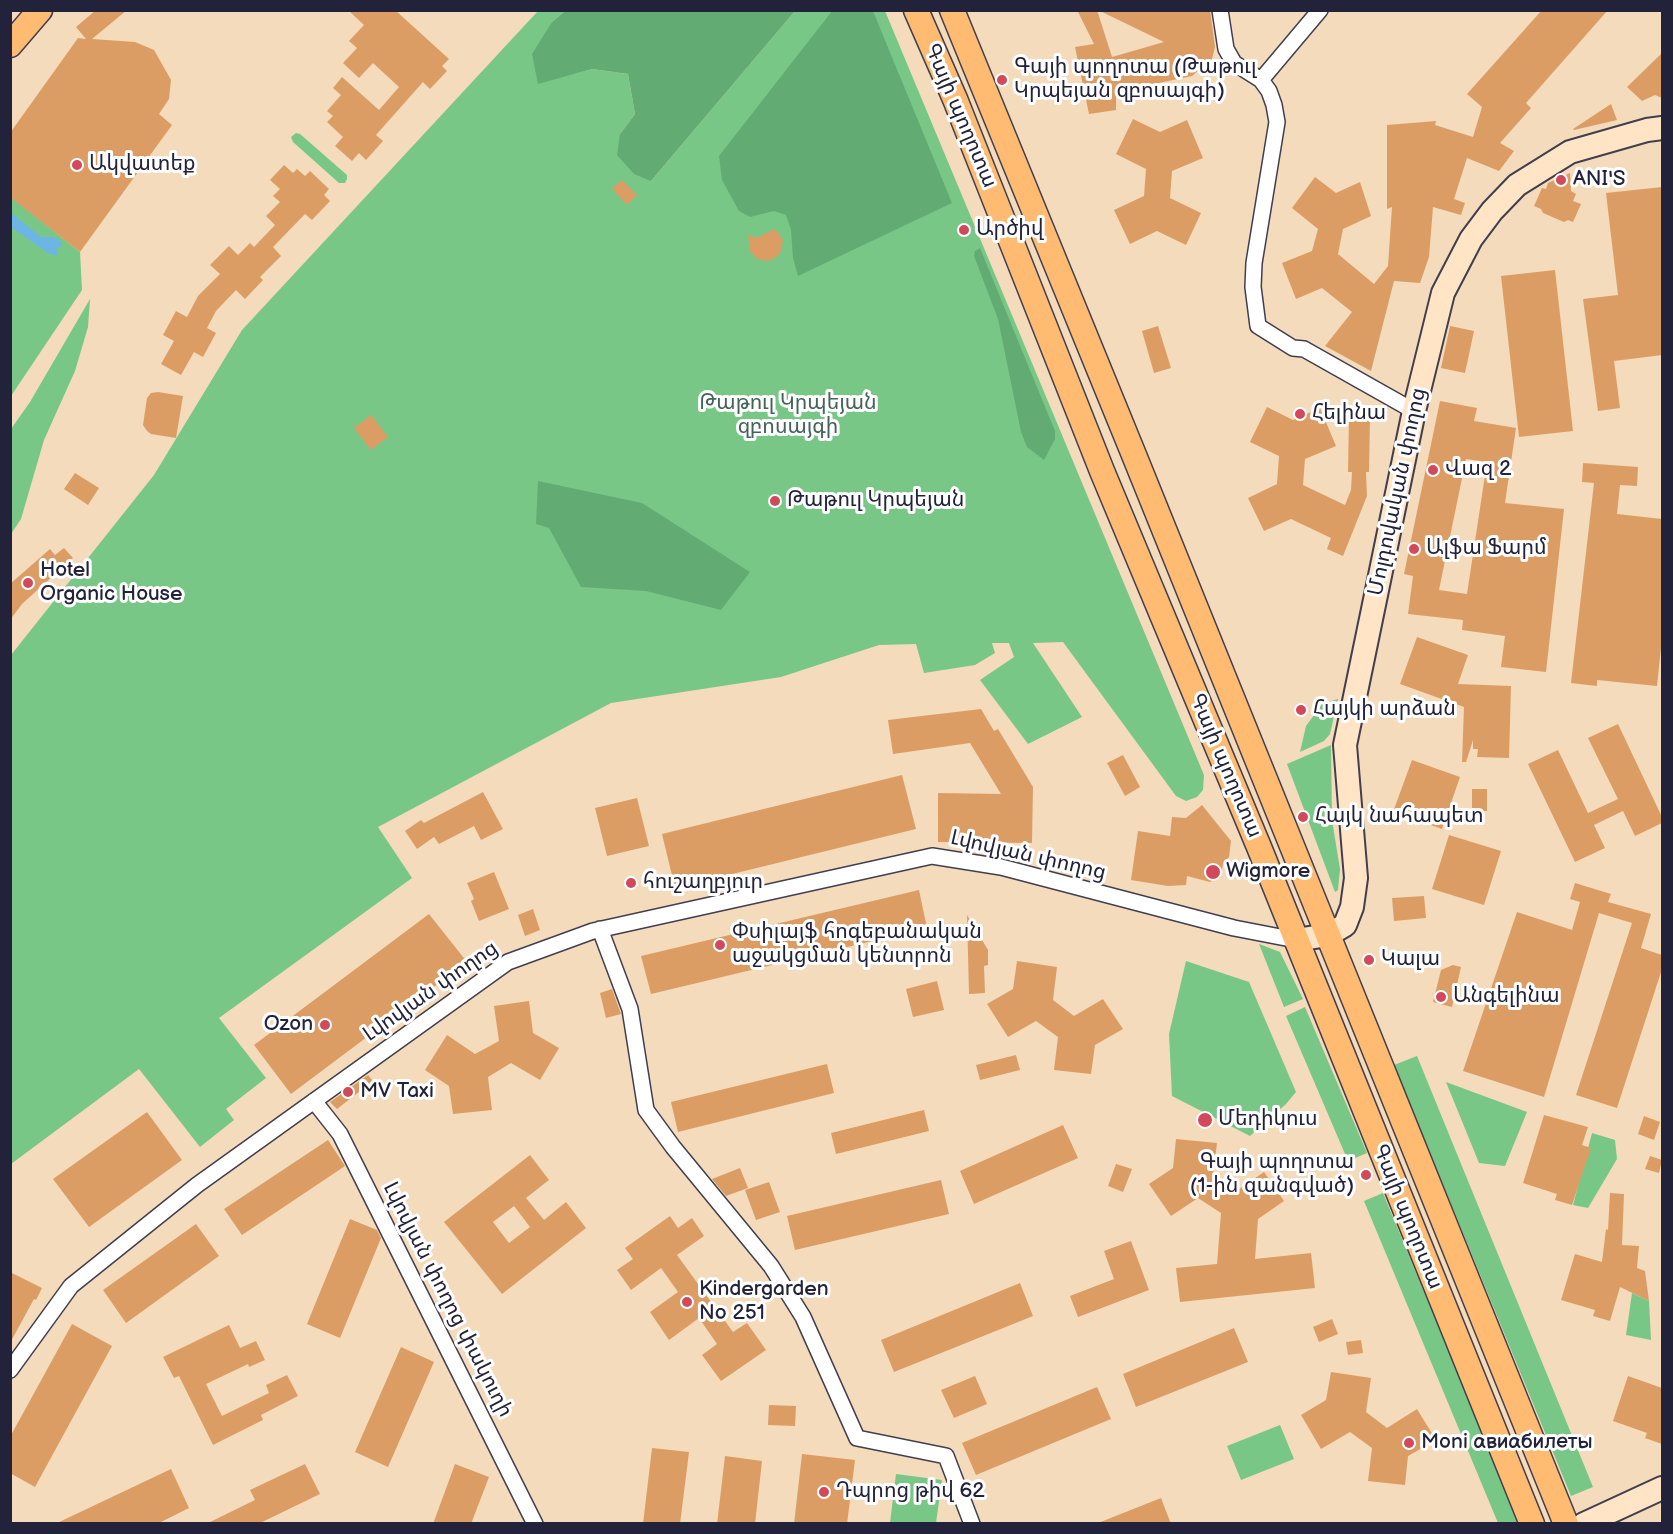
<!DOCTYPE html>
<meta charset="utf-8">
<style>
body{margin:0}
#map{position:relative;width:1673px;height:1534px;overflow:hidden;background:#f3dbbc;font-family:"Balsamiq Sans",sans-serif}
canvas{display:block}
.frame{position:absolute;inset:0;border:12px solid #22223b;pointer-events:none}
</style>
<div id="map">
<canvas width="1673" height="1534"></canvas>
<div class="frame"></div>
</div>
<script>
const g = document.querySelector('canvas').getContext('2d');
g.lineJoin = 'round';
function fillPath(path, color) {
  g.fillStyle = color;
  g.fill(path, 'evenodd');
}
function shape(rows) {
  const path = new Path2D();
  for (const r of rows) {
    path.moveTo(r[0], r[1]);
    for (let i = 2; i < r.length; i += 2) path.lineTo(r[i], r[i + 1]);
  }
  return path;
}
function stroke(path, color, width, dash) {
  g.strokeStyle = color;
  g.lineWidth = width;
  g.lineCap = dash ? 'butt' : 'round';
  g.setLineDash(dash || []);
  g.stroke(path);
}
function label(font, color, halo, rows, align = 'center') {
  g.font = font + ' "Balsamiq Sans","Noto Sans Armenian",sans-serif';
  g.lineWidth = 6;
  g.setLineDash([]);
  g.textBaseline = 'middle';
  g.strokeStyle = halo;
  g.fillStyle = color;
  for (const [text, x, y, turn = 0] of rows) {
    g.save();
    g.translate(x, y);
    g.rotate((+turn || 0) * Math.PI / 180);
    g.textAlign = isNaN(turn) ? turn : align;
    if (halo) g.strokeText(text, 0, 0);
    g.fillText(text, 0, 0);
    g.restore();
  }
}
fillPath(shape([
 [538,11,565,11,552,22,538,83,592,69,628,74,635,114,620,134,651,181,795,11,885,11,1204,775,1203,790,1197,797,1186,801,1176,796,1063,642,1033,643,1082,717,1028,744,980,680,1014,657,1009,643,992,643,995,653,975,665,924,673,916,644,879,645,781,677,611,703,378,827,412,878,219,1018,266,1078,226,1109,234,1120,200,1147,139,1069,11,1164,11,655,154,475,242,330],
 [296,133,300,134,347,175,347,179,345,183,339,183,293,142,291,137],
 [11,197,80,252,82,290,11,396],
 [90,299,88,327,75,371,44,440,21,519,11,534,11,429,30,402],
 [1338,699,1330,734,1324,741,1300,752,1306,726,1322,704],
 [1331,745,1332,820,1340,869,1338,890,1335,892,1287,764],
 [1259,944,1280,952,1303,999,1284,1007],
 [1186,961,1249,982,1296,1092,1286,1104,1250,1136,1172,1096,1169,1034],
 [1305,1007,1367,1153,1348,1161,1286,1016],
 [1417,1056,1593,1487,1571,1496,1394,1065],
 [1446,1082,1527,1112,1505,1166,1479,1163],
 [1592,1133,1615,1140,1617,1159,1588,1208,1573,1205],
 [1383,1193,1519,1521,1513,1523,1498,1523,1364,1201],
 [1632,1293,1649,1301,1651,1340,1626,1335],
 [1280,1425,1294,1459,1241,1480,1227,1446],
 [896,1474,942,1480,936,1523,890,1523]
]), '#79c787');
fillPath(shape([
 [565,11,565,10,795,11,651,181,634,174,617,155,620,134,635,114,628,74,592,69,538,84,532,54,552,22],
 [832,11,873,11,952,203,798,276,793,258,791,230,786,215,774,211,750,217,739,211,722,180,719,156],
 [980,248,1055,431,1055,439,1044,460,1027,447,1021,432,998,319,974,256,975,251],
 [538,481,642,503,750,572,721,610,646,591,581,587,549,528,536,524]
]), '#62ac74');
fillPath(shape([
 [10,212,41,237,54,237,62,243,62,246,56,249,58,256,48,253,11,227]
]), '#6cb5e4');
fillPath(shape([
 [96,10,127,10,92,39,135,42,154,50,171,80,169,99,159,114,172,125,80,252,10,197,10,133,78,38,86,39,76,27],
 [348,10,395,10,449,59,442,66,447,71,430,89,423,82,376,135,383,141,366,160,359,153,352,161,335,146,343,137,327,122,333,116,327,111,341,95,333,88,342,77,379,110,399,87,373,63,359,78,343,63,357,48,349,41,364,25],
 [1077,10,1097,10,1112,57,1164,42,1098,10,1210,10,1215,47,1212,59,1192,76,1116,92,1116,110,1089,114,1075,47,1094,44],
 [1542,10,1608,10,1526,103,1531,108,1500,143,1514,151,1499,171,1467,158,1454,199,1465,203,1461,215,1433,207,1429,257,1420,283,1394,281,1371,371,1325,346,1352,312,1322,288,1296,299,1282,263,1312,251,1318,229,1292,208,1315,177,1336,193,1360,182,1371,216,1343,229,1338,254,1374,284,1388,266,1392,207,1387,209,1387,125,1436,121,1435,125,1473,137,1482,107,1467,94],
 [1662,53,1662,98,1655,95,1642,101,1627,87],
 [1611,104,1617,120,1574,130,1573,129],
 [1133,119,1160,132,1187,120,1203,158,1172,171,1170,198,1201,213,1186,245,1157,231,1130,244,1114,210,1144,196,1146,169,1116,154],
 [284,165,293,173,297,169,305,176,310,171,329,189,324,195,330,201,312,220,305,214,273,247,281,256,260,277,263,280,245,299,236,290,216,311,207,328,216,333,203,357,194,352,181,375,161,364,174,341,163,335,176,311,187,317,198,296,220,274,210,265,229,246,238,255,250,243,254,247,275,225,266,216,280,202,273,196,280,189,270,180],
 [1570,173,1571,191,1576,194,1573,201,1581,204,1573,222,1568,220,1564,222,1543,213,1541,209,1534,206,1542,188,1546,189,1548,183],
 [622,180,637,195,627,205,612,189],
 [1662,187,1662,355,1614,361,1620,408,1598,411,1583,299,1618,295,1606,193],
 [775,229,783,240,781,251,778,256,768,261,757,259,750,251,748,235,756,238],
 [1555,270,1573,431,1519,437,1501,276],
 [1158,326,1171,368,1154,373,1142,331],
 [1450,326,1474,331,1465,373,1441,368],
 [158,392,183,396,176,438,151,434,147,431,143,425,147,398,151,393],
 [1440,401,1477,408,1474,421,1516,428,1505,503,1564,509,1546,672,1501,667,1505,636,1462,630,1463,620,1408,614,1413,576,1404,574],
 [1466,459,1487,462,1467,594,1439,590],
 [1267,407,1293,420,1320,408,1336,446,1305,459,1303,485,1345,505,1351,490,1352,472,1348,472,1349,416,1370,417,1369,472,1366,472,1367,496,1343,556,1327,549,1331,538,1291,519,1264,531,1248,498,1277,484,1279,456,1250,442],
 [371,415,388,437,371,450,354,428],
 [1583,463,1638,467,1637,486,1620,485,1617,514,1662,519,1662,638,1657,686,1597,680,1597,686,1571,683,1594,483,1582,482],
 [75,473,99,488,88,505,64,489],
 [64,548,73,558,22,604,10,620,10,584,50,549,55,555],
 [1417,637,1468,655,1458,684,1511,686,1509,758,1477,757,1478,749,1473,749,1473,740,1466,762,1462,762,1464,707,1400,684],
 [981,709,994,731,998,729,1033,787,1032,843,938,842,938,793,1001,794,970,743,893,754,888,720],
 [1618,724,1662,817,1662,823,1635,836,1623,811,1594,825,1605,848,1575,862,1528,764,1558,750,1588,813,1618,799,1588,738],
 [1123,755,1140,787,1125,796,1107,763],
 [1412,760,1460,777,1442,829,1393,812],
 [902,775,916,829,675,888,662,834],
 [1472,789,1487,789,1487,811,1472,811],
 [483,792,503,829,481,840,474,826,439,844,434,837,417,849,405,831,421,820,424,823],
 [637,798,649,846,607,856,595,808],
 [1202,805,1231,841,1229,857,1223,864,1220,878,1210,882,1187,876,1186,885,1168,886,1131,880,1138,831,1170,836,1172,817,1186,818],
 [1449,835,1501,851,1484,905,1432,889],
 [494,872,509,909,479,921,471,901,474,899,467,883],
 [1575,883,1611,894,1608,902,1651,914,1641,948,1662,955,1662,969,1617,1108,1576,1095,1632,923,1599,913,1544,1097,1463,1071,1517,912,1572,930,1580,902,1570,899],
 [919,890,927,928,651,994,641,956],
 [1424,896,1426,918,1394,921,1392,898],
 [533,909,540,930,525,936,518,915],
 [429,914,467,962,291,1094,254,1045],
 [967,915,988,950,988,965,984,966,985,993,969,994],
 [1017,961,1057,967,1053,1000,1074,1016,1103,999,1123,1029,1095,1045,1091,1074,1054,1070,1058,1037,1036,1021,1008,1037,987,1004,1013,989],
 [1453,965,1461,967,1452,1007,1433,1002,1441,970],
 [937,981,944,1010,913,1017,906,989],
 [612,989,621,1014,606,1018,600,993],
 [529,1001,533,1033,559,1048,540,1080,511,1063,488,1077,492,1110,453,1114,449,1086,425,1070,447,1035,475,1054,499,1041,494,1006],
 [1016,1055,1020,1070,980,1080,976,1065],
 [827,1064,834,1093,678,1132,671,1102],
 [368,1075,373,1081,337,1109,330,1102],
 [924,1110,929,1131,836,1154,831,1133],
 [147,1112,182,1160,89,1227,53,1179],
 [1544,1115,1588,1127,1582,1145,1591,1148,1572,1205,1555,1200,1557,1194,1523,1183],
 [1644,1116,1660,1122,1654,1140,1638,1134],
 [1063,1125,1078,1158,974,1204,960,1171],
 [1176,1139,1217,1143,1213,1177,1235,1192,1264,1172,1284,1201,1258,1219,1255,1259,1311,1253,1315,1288,1180,1302,1176,1268,1217,1264,1221,1213,1198,1198,1171,1216,1149,1184,1173,1168],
 [328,1140,345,1166,242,1235,224,1209],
 [530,1155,549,1180,526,1198,544,1220,566,1202,586,1228,502,1294,444,1222],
 [514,1206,530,1227,509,1243,493,1222],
 [1650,1156,1662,1160,1659,1173,1645,1169],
 [1116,1164,1132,1169,1123,1192,1108,1186],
 [740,1168,748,1188,726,1196,712,1179],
 [941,1180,949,1214,795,1250,787,1216],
 [769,1182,780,1212,756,1220,745,1190],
 [1610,1193,1624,1194,1622,1245,1639,1246,1637,1268,1645,1271,1649,1301,1620,1287,1610,1321,1593,1316,1595,1310,1561,1300,1575,1254,1602,1262,1606,1229,1608,1230],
 [670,1216,678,1228,692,1218,704,1236,677,1255,733,1332,747,1323,766,1350,721,1381,702,1355,717,1344,699,1318,669,1340,650,1312,678,1292,661,1268,631,1290,617,1270,633,1259,625,1248],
 [350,1219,377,1230,381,1238,340,1338,307,1324],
 [196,1224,219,1256,126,1323,103,1290],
 [1131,1241,1149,1290,1078,1317,1070,1296,1114,1279,1104,1251],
 [10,1272,42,1288,36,1300,34,1299,10,1343],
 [1020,1283,1033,1316,894,1372,881,1340],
 [1332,1319,1338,1334,1319,1342,1313,1327],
 [72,1324,112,1346,35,1487,10,1473,10,1437],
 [229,1325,240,1348,256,1341,265,1360,249,1367,248,1364,206,1384,222,1416,269,1393,266,1385,287,1375,298,1396,261,1415,263,1420,213,1445,179,1376,174,1378,163,1357],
 [1234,1328,1248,1362,1136,1407,1123,1374],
 [1361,1340,1363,1353,1348,1355,1346,1342],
 [401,1347,434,1362,388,1467,355,1452],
 [1331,1372,1371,1378,1366,1412,1387,1428,1417,1409,1436,1440,1408,1456,1405,1485,1368,1481,1372,1448,1350,1432,1321,1449,1301,1415,1326,1400],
 [975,1376,987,1404,954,1418,941,1390],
 [1628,1376,1662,1388,1662,1444,1645,1438,1647,1433,1613,1421],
 [1097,1387,1111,1419,976,1475,962,1443],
 [769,1405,796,1406,795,1426,768,1425],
 [652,1448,689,1452,680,1524,643,1524],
 [802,1454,855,1460,847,1524,794,1524],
 [725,1456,762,1461,755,1524,717,1524],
 [305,1464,320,1494,258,1524,206,1524,255,1500,250,1490],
 [455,1464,489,1477,471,1524,433,1524],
 [171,1469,189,1508,157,1524,55,1524],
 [1161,1498,1171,1524,1098,1524,1098,1523]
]), '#dc9d65');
const street = shape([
 [1220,10,1226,49,1234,63,1261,80,1269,91,1274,105,1277,122,1254,263,1253,287,1258,326,1293,348,1304,349,1414,411],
 [1261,80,1320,10],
 [600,929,630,1009,646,1110,673,1147,771,1266,803,1317,857,1438,946,1456,972,1524],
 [314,1101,340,1134,535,1524],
 [10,1370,71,1286,197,1185,508,962,593,931,932,856,1001,867,1234,928,1296,940]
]);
const secondary = shape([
 [1296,940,1328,935,1345,925,1352,907,1356,878,1345,745,1414,411,1443,293,1471,239,1492,211,1517,185,1570,152,1647,130,1662,128],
 [1584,1524,1662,1488]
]);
const primary = shape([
 [916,10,955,99,1102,471,1259,847,1532,1524],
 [952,10,1134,455,1566,1524],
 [10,45,40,10]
]);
stroke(street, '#413e4e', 18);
stroke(secondary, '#413e4e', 26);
stroke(primary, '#413e4e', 27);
stroke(street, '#fff', 15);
stroke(secondary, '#ffe4c6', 22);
stroke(primary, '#ffbb71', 24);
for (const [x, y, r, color] of [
 [1002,80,6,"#d1495b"],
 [77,165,6,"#d1495b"],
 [1561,180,6,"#d1495b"],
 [964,230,6,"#d1495b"],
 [1300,414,6,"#d1495b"],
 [1433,470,6,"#d1495b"],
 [775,501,6,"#d1495b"],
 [1414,549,6,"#d1495b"],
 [28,583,6,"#d1495b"],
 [1301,710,6,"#d1495b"],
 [1303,817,6,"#d1495b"],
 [1213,872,8,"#d1495b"],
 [631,883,6,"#d1495b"],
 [720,945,6,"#d1495b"],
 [1369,960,6,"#d1495b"],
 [1441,997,6,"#d1495b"],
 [325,1025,6,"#d1495b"],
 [348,1092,6,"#d1495b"],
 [1205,1120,8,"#d1495b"],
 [1366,1175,6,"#d1495b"],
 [687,1302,6,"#d1495b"],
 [1409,1443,6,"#d1495b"],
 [824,1492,6,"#d1495b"]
]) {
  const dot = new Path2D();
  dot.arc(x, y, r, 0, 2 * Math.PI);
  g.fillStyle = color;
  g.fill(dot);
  stroke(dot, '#fff', 2);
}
label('21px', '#22223b', '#fff', [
 ["Գայի պողոտա (Թաթուլ",1014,68],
 ["Կրպեյան զբոսայգի)",1014,92],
 ["Ակվատեք",89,165],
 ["ANI'S",1573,180],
 ["Արծիվ",976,230],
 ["Հելինա",1312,414],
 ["Վազ 2",1445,470],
 ["Թաթուլ Կրպեյան",787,501],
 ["Ալֆա Ֆարմ",1426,549],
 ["Hotel",40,571],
 ["Organic House",40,595],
 ["Հայկի արձան",1313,710],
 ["Հայկ նահապետ",1315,817],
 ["Wigmore",1226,872],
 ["հուշաղբյուր",643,883],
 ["Փսիլայֆ հոգեբանական",732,933],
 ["աջակցման կենտրոն",732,957],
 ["Կալա",1381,960],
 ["Անգելինա",1453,997],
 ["Ozon",313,1025,"right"],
 ["MV Taxi",360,1092],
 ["Մեդիկուս",1218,1120],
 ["Գայի պողոտա",1354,1163,"right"],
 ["(1-ին զանգված)",1354,1187,"right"],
 ["Kindergarden",699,1290],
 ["No 251",699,1314],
 ["Moni авиабилеты",1421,1443],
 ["Դպրոց թիվ 62",836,1492]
], 'left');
label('21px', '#22223b', '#fff', [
 ["Գայի պողոտա",960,116,67],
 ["Մոլդովական փողոց",1398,492,-78],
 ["Գայի պողոտա",1225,766,67],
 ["Լվովյան փողոց",1028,856,13],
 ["Լվովյան փողոց",431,992,-35],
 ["Գայի պողոտա",1407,1217,68],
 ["Լվովյան փողոց փակուղի",447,1300,63]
]);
label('21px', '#456459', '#fff', [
 ["Թաթուլ Կրպեյան",788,404],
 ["զբոսայգի",788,428]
]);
</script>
